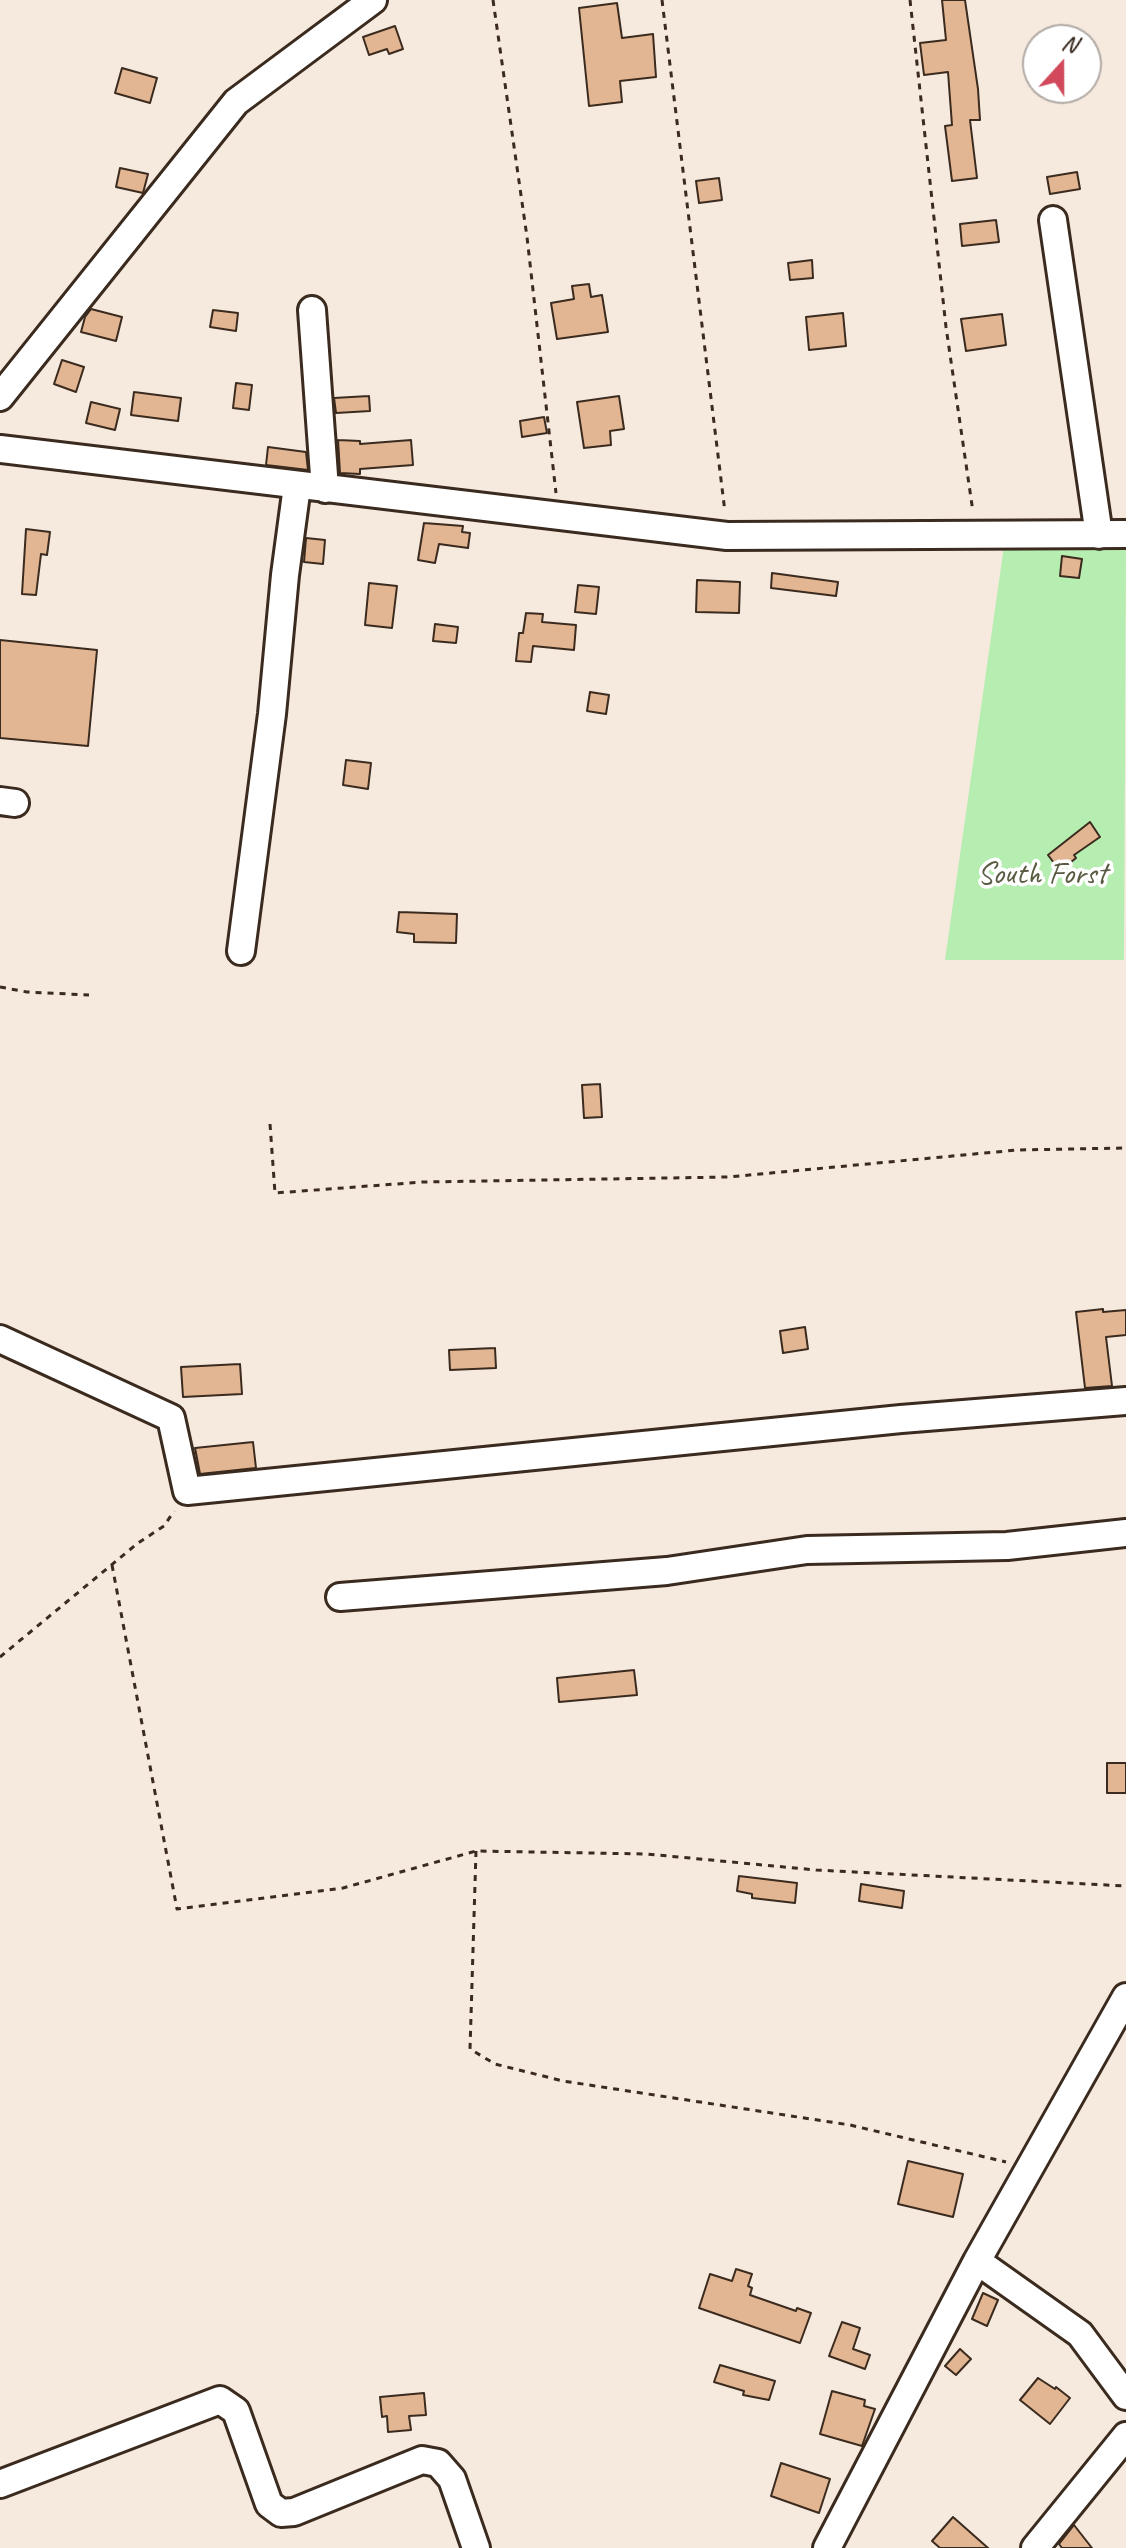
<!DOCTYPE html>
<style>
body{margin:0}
#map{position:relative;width:1126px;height:2548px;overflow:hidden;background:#f6e9de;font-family:Caveat,sans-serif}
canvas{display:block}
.north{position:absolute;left:1022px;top:24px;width:80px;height:80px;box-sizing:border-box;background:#fff;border:2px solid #b1aaa5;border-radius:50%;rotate:21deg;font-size:22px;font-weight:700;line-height:32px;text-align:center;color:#3b2a1e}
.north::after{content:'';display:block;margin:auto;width:28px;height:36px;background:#d1495b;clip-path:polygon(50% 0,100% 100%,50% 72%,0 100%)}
</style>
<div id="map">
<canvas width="1126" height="2548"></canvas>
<div class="north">N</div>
</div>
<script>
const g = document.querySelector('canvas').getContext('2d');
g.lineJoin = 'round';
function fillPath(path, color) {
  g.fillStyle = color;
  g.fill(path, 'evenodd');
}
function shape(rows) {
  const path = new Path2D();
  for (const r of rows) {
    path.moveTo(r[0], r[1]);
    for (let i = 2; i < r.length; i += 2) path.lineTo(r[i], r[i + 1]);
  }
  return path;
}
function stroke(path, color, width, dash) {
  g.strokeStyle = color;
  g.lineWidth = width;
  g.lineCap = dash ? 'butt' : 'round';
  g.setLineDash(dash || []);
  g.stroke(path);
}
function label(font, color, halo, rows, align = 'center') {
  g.font = font + ' Caveat,sans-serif';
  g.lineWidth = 7;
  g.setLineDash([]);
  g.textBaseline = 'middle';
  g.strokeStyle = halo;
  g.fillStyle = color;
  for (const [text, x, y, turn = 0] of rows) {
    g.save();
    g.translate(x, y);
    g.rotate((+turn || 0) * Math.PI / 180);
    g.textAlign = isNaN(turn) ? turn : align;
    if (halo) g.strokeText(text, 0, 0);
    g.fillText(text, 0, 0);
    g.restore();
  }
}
fillPath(shape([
 [1005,539,1126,543,1124,960,945,960]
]), '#b6edb0');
const building = shape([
 [942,0,965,0,978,89,980,120,970,120,977,178,952,181,945,126,952,125,948,72,924,75,920,43,946,40,942,0],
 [617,3,622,38,653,34,656,77,620,81,622,102,589,106,579,8,617,3],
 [395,26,403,49,389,54,387,49,369,55,363,37,395,26],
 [122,68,157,78,150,103,115,93,122,68],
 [120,168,148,174,143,193,116,187,120,168],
 [1077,172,1080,189,1050,194,1047,177,1077,172],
 [719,178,722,200,699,203,696,181,719,178],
 [996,220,999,242,962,246,960,224,996,220],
 [812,260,813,278,790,280,788,263,812,260],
 [589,284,591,297,602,295,608,332,557,339,551,303,574,299,572,286,589,284],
 [91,309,122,317,116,341,81,332,85,317,91,309],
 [213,310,238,313,236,331,210,327,213,310],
 [843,313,846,346,809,350,806,317,843,313],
 [1002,314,1006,345,966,351,961,319,1002,314],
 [62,360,84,367,76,392,54,384,62,360],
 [236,383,252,385,249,410,233,408,236,383],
 [134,392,181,398,178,421,131,415,134,392],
 [369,396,370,411,336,413,334,398,369,396],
 [619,396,624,429,610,431,611,445,584,448,577,402,619,396],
 [91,402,120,409,115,430,86,423,91,402],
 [544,417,547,433,522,437,520,421,544,417],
 [338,440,360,441,360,444,411,440,413,465,360,469,360,474,340,473,338,440],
 [268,447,306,452,308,470,266,465,268,447],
 [424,523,463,526,462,532,470,533,468,548,439,544,435,563,418,560,424,523],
 [26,529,50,532,47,555,41,554,36,595,22,594,26,529],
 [306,538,325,540,323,564,304,562,306,538],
 [1062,556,1082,559,1079,578,1060,576,1062,556],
 [772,573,838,582,836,596,771,588,772,573],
 [697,580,740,582,739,613,696,612,697,580],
 [369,583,397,586,392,628,365,625,369,583],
 [578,585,599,587,596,614,575,612,578,585],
 [526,613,543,614,542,622,576,625,574,650,533,646,531,662,516,661,519,633,523,633,526,613],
 [435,624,458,627,456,643,433,641,435,624],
 [0,640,97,650,88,746,0,738,0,640],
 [590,692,609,695,606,714,587,711,590,692],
 [346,760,371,763,368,789,343,785,346,760],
 [1090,822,1100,837,1074,855,1076,858,1060,871,1048,855,1090,822],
 [399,912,457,914,456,943,414,942,414,934,397,932,399,912],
 [600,1084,602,1117,584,1118,582,1085,600,1084],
 [1103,1309,1103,1312,1126,1310,1126,1335,1106,1337,1112,1386,1085,1388,1076,1312,1103,1309],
 [805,1327,808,1349,783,1353,780,1331,805,1327],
 [495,1348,496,1368,450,1370,449,1350,495,1348],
 [240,1364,242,1394,183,1397,181,1367,240,1364],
 [253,1442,256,1468,200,1474,195,1448,253,1442],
 [634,1670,637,1695,559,1702,557,1678,634,1670],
 [1107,1763,1126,1763,1126,1793,1107,1793,1107,1763],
 [739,1876,797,1883,795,1903,752,1898,752,1894,737,1891,739,1876],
 [861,1884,904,1891,902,1908,859,1901,861,1884],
 [908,2161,963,2174,953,2217,898,2204,908,2161],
 [736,2269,752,2274,748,2286,752,2288,750,2295,796,2311,797,2308,811,2313,800,2343,699,2308,710,2274,732,2281,736,2269],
 [983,2293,998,2300,987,2326,972,2319,983,2293],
 [842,2322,860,2328,853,2349,870,2355,865,2369,829,2356,842,2322],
 [960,2349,971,2359,956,2375,945,2366,960,2349],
 [720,2365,775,2381,769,2400,743,2395,744,2391,714,2382,720,2365],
 [1038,2378,1055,2389,1056,2387,1070,2398,1050,2424,1020,2400,1038,2378],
 [832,2391,865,2400,864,2406,875,2409,862,2446,820,2434,832,2391],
 [424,2393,426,2415,409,2416,411,2430,388,2432,387,2416,382,2417,380,2397,424,2393],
 [781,2463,830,2479,819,2513,771,2496,781,2463],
 [953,2517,988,2548,940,2548,932,2541,953,2517],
 [1074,2525,1092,2548,1062,2548,1059,2544,1074,2525]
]);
fillPath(building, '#e2b692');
stroke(building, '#3b2a1e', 2);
const minor = shape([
 [1053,220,1099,535],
 [312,310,325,489],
 [0,397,236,102,373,0],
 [0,449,727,536,1126,534],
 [0,801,15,803],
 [241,951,272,714,285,575,297,486],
 [0,1339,171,1418,187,1491,901,1419,1126,1401],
 [340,1597,667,1571,807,1550,1007,1546,1126,1533],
 [977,2261,1080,2334,1126,2396],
 [0,2484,220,2400,236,2411,269,2504,281,2513,294,2512,422,2460,438,2463,452,2479,476,2548],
 [827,2548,977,2261,1126,1997],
 [1035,2548,1126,2436]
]);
stroke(minor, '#3b2a1e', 32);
stroke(shape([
 [493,0,527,237,556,493],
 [662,0,725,512],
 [910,0,946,327,973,512],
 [0,987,27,992,89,995],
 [270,1124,275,1193,423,1182,728,1177,1017,1150,1126,1148],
 [112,1565,177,1909,343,1888,476,1851,647,1854,816,1870,1126,1886],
 [0,1657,138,1543,164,1526,174,1511],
 [476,1851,470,2049,495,2064,563,2081,850,2125,1006,2162]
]), '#3b2a1e', 3, [6, 6]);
stroke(minor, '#fff', 26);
label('32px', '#5a5b42', '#fff', [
 ["South Forst",1042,875]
]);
</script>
